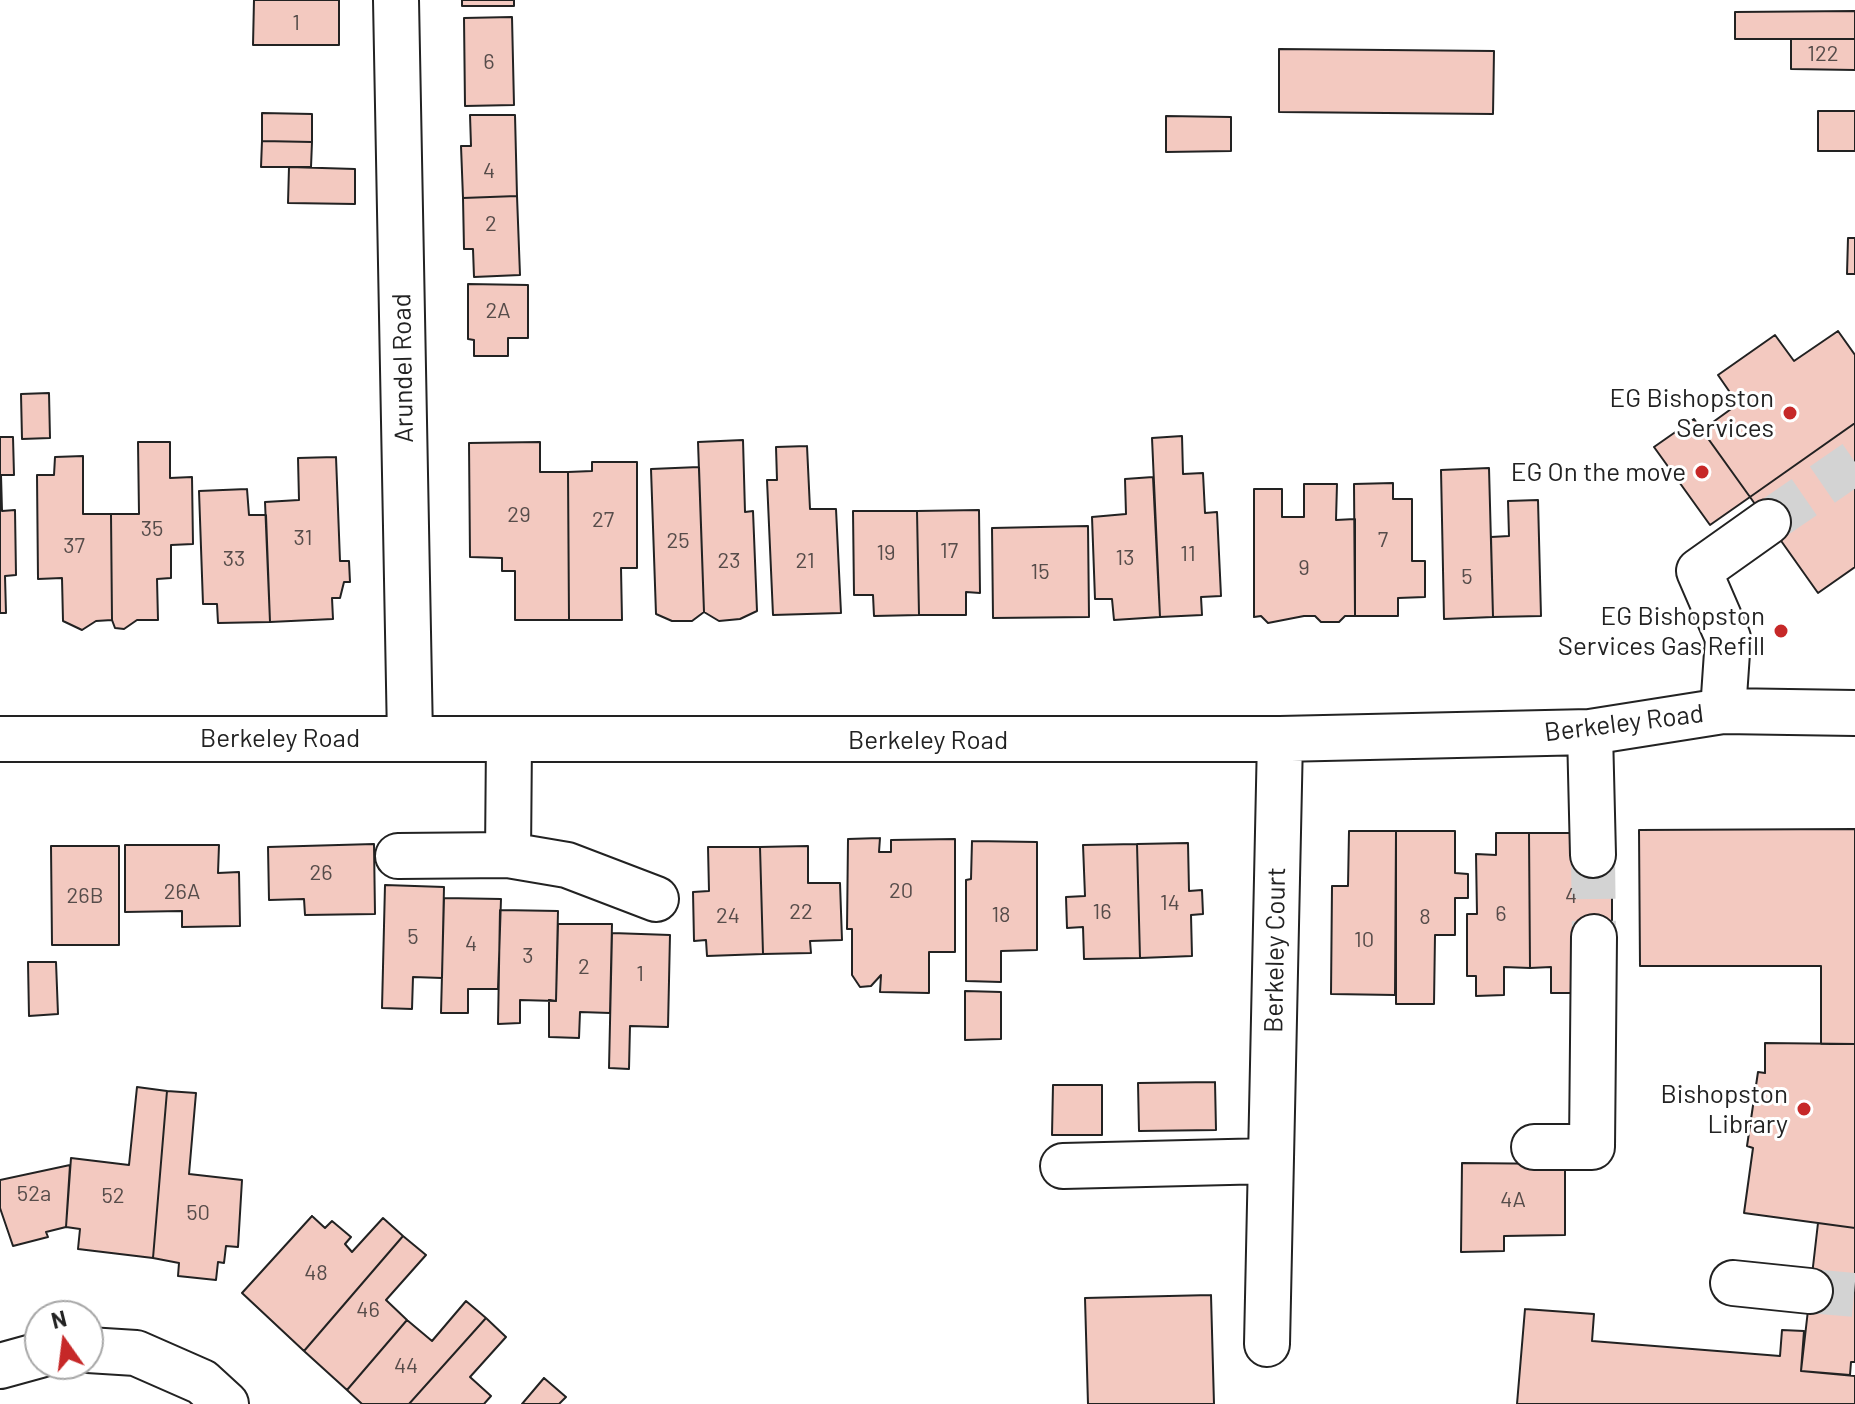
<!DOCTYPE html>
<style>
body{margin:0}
#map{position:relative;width:1855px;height:1404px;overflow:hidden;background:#fff;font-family:Barlow,sans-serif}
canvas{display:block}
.north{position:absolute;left:24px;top:1300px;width:80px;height:80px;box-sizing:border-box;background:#fff;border:2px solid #a7a7a7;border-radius:50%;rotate:346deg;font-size:22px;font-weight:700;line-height:32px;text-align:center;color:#222}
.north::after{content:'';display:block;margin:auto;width:28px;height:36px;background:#c62828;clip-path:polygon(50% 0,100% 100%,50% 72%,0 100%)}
</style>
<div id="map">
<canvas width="1855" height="1404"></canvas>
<div class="north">N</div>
</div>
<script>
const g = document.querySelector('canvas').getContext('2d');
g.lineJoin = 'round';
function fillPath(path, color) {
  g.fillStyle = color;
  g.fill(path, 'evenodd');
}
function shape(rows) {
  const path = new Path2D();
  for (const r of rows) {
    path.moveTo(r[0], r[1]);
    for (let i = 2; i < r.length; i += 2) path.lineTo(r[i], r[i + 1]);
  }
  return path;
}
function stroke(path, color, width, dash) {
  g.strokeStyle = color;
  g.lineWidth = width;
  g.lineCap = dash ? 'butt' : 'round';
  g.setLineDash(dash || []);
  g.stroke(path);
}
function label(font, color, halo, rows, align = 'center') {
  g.font = font + ' Barlow,sans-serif';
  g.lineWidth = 6;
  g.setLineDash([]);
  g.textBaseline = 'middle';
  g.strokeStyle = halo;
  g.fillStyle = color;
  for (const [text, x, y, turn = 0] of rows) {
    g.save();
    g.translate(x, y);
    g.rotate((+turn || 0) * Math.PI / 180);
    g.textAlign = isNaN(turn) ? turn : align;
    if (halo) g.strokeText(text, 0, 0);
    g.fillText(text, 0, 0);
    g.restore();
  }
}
const building = shape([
 [254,0,339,0,339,45,253,45,254,0],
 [462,0,514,0,514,6,462,6,462,0],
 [1855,11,1855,39,1735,39,1735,12,1855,11],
 [512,17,514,105,465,106,464,18,512,17],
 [1791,39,1855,39,1855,70,1791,69,1791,39],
 [1279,49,1494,51,1493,114,1279,112,1279,49],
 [1818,111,1855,111,1855,151,1818,151,1818,111],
 [262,113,312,114,312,142,262,141,262,113],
 [470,115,515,115,517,196,463,198,461,146,471,146,470,115],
 [1166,116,1231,117,1231,151,1166,152,1166,116],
 [262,141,312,142,311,167,261,167,262,141],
 [289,167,355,169,355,204,288,203,289,167],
 [517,196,520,275,474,277,473,249,464,249,463,198,517,196],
 [1848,238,1855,238,1855,274,1847,274,1848,238],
 [468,284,528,285,528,338,508,338,508,356,474,356,474,340,468,339,468,284],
 [1838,331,1855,355,1855,423,1750,497,1702,430,1738,404,1718,375,1775,335,1794,361,1838,331],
 [49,393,50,438,22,439,21,394,49,393],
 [1694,419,1750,497,1710,525,1654,447,1694,419],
 [1855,423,1855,567,1818,593,1750,497,1855,423],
 [1182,436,1183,474,1203,473,1205,513,1217,512,1221,596,1201,597,1202,615,1160,617,1152,438,1182,436],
 [0,437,13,437,14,475,1,475,2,511,15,510,16,575,5,576,6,613,0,613,0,437],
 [743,440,745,512,753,511,757,611,740,619,719,621,704,612,698,442,743,440],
 [138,442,170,442,170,478,192,477,193,544,171,545,171,578,157,579,158,620,137,620,124,629,115,628,112,620,111,514,139,514,138,442],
 [540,442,540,472,568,472,569,620,515,620,515,571,502,571,502,558,470,557,469,443,540,442],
 [807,446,810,509,836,509,841,613,773,615,767,480,777,480,776,447,807,446],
 [83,456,83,514,111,514,112,620,96,621,82,630,63,621,62,578,38,579,37,475,54,475,55,457,83,456],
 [336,457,340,561,349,561,350,582,344,582,340,598,332,598,333,619,270,622,265,502,299,500,298,458,336,457],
 [592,462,637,462,637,568,621,568,622,620,569,620,568,472,592,471,592,462],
 [699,467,704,612,692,621,672,621,656,614,651,469,699,467],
 [1489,468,1493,617,1444,619,1441,470,1489,468],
 [1153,477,1160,617,1114,620,1112,599,1095,599,1092,517,1126,514,1125,479,1153,477],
 [1393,483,1393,499,1412,499,1412,561,1425,561,1425,597,1398,598,1398,616,1355,616,1354,484,1393,483],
 [1304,484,1337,484,1336,520,1355,519,1355,616,1345,616,1339,622,1321,622,1315,616,1304,616,1268,623,1261,616,1254,617,1254,489,1282,489,1282,517,1304,517,1304,484],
 [247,489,249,515,266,515,270,622,218,623,217,604,203,604,199,491,247,489],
 [1538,500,1541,616,1493,617,1491,537,1509,536,1508,501,1538,500],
 [979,510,980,593,966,592,966,615,919,615,917,511,979,510],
 [853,511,917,511,919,615,874,616,873,595,854,595,853,511],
 [1088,526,1089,617,993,618,992,528,1088,526],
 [1855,829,1855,1044,1821,1044,1821,966,1640,966,1639,830,1855,829],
 [1349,831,1396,831,1395,995,1331,994,1332,886,1348,886,1349,831],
 [1396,831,1455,831,1455,873,1468,874,1468,898,1455,898,1455,935,1435,935,1434,1004,1396,1004,1396,831],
 [1496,833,1529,833,1530,968,1504,967,1504,995,1476,996,1476,976,1467,976,1467,914,1477,914,1476,854,1496,855,1496,833],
 [1529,833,1570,833,1570,855,1612,855,1612,937,1584,993,1551,993,1551,967,1530,968,1529,833],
 [880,838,879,852,891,852,891,840,955,839,955,952,929,952,929,993,880,992,881,975,871,986,860,987,852,975,852,929,847,929,848,839,880,838],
 [972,841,1037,842,1037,950,1001,951,1001,982,966,981,966,880,971,879,972,841],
 [1188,843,1189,891,1202,890,1203,914,1191,915,1192,956,1140,958,1137,844,1188,843],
 [374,844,375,914,305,915,304,899,269,900,268,847,374,844],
 [1137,844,1140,958,1084,959,1083,927,1067,928,1066,897,1085,896,1083,845,1137,844],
 [125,845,219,845,218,873,239,872,240,926,182,927,182,911,125,912,125,845],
 [51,846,119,846,119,945,52,945,51,846],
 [808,846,808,883,840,883,842,940,810,941,811,953,763,954,760,847,808,846],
 [708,847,760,847,763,954,707,956,706,940,694,941,693,892,709,891,708,847],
 [385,885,444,887,442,978,413,977,412,1009,382,1008,385,885],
 [444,898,501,899,498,989,468,989,468,1013,441,1013,444,898],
 [500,910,558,911,556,1001,520,1000,520,1023,498,1024,500,910],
 [558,924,612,924,610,1013,580,1012,579,1038,549,1037,549,1000,556,1001,558,924],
 [612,933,670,935,668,1027,630,1026,629,1069,609,1068,612,933],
 [28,962,56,962,58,1014,29,1016,28,962],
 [965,991,1001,992,1001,1039,965,1040,965,991],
 [1765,1043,1855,1044,1855,1228,1744,1213,1753,1148,1747,1146,1758,1072,1765,1073,1765,1043],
 [1215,1082,1216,1130,1139,1131,1138,1083,1215,1082],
 [1053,1085,1102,1085,1102,1135,1052,1135,1053,1085],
 [137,1087,167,1091,153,1258,78,1249,80,1229,66,1227,71,1158,129,1165,137,1087],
 [167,1091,196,1093,189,1174,242,1180,238,1247,226,1246,224,1263,218,1262,216,1280,178,1276,179,1263,153,1258,167,1091],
 [1462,1163,1565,1164,1565,1235,1504,1236,1504,1251,1461,1252,1462,1163],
 [70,1165,66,1227,46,1232,48,1237,13,1246,0,1208,0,1180,70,1165],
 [312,1216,325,1228,332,1221,351,1237,345,1244,352,1252,383,1218,403,1236,304,1351,242,1293,312,1216],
 [1818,1223,1855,1228,1855,1362,1851,1362,1850,1375,1801,1371,1818,1223],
 [403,1236,426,1255,386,1300,407,1320,347,1390,304,1351,403,1236],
 [1211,1295,1214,1404,1088,1404,1085,1298,1211,1295],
 [466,1301,486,1318,409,1404,362,1404,347,1390,407,1320,432,1341,466,1301],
 [1525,1309,1594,1314,1592,1341,1780,1356,1782,1330,1804,1331,1801,1371,1855,1376,1855,1404,1517,1404,1525,1309],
 [486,1318,506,1337,470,1377,491,1396,484,1404,409,1404,486,1318],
 [544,1378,566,1397,559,1404,522,1404,544,1378]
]);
fillPath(building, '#f3c9c0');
stroke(building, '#222', 2);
stroke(shape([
 [1768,522,1855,462],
 [1593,855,1594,937],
 [1810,1291,1855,1295]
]), '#d3d3d3', 44, [44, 22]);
const minor = shape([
 [396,0,410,737],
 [1723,711,1728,638,1699,571,1768,522],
 [1590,732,1593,855],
 [0,739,1280,739,1590,732,1723,711,1855,713],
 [508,855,509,740],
 [398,856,508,855,567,865,656,899],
 [1534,1147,1592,1147,1594,937],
 [1063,1166,1270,1161],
 [1733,1283,1810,1291],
 [1267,1344,1280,739],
 [88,1350,136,1353,202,1382,226,1404],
 [0,1366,40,1355]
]);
stroke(minor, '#222', 48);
stroke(minor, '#fff', 44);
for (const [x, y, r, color] of [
 [1790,413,8,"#c62828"],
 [1702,472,8,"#c62828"],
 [1781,631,8,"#c62828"],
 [1804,1109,8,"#c62828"]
]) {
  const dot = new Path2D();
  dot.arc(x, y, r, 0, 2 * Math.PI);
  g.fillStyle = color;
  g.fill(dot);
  stroke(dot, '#fff', 3);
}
label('22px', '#564c4a', null, [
 ["1",296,23],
 ["122",1823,54],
 ["6",489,62],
 ["4",489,171],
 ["2",491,224],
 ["2A",498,311],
 ["29",519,515],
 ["27",603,520],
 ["35",152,529],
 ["31",303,538],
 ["7",1383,540],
 ["25",678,541],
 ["37",74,546],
 ["17",949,551],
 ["19",886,553],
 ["11",1188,554],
 ["13",1125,558],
 ["33",234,559],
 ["23",729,561],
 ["21",805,561],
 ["9",1304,568],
 ["15",1040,572],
 ["5",1467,577],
 ["26",321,873],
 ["20",901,891],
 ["26A",182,892],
 ["26B",85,896],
 ["4",1571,896],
 ["14",1170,903],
 ["22",801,912],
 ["16",1102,912],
 ["6",1501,914],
 ["18",1001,915],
 ["24",728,916],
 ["8",1425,917],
 ["5",413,937],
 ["10",1364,940],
 ["4",471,944],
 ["3",528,956],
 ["2",584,967],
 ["1",640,974],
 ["52a",34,1194],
 ["52",113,1196],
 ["4A",1513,1200],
 ["50",198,1213],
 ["48",316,1273],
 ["46",368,1310],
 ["44",406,1366]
]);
label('26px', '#222', '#fff', [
 ["Arundel Road",403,368,-91],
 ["Berkeley Road",1624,723,-7],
 ["Berkeley Road",280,738],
 ["Berkeley Road",928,740],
 ["Berkeley Court",1275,950,-89]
]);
label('26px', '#222', '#fff', [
 ["EG Bishopston",1774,398],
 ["Services",1774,428],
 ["EG On the move",1686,472],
 ["EG Bishopston",1765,616],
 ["Services Gas Refill",1765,646],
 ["Bishopston",1788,1094],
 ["Library",1788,1124]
], 'right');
</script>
